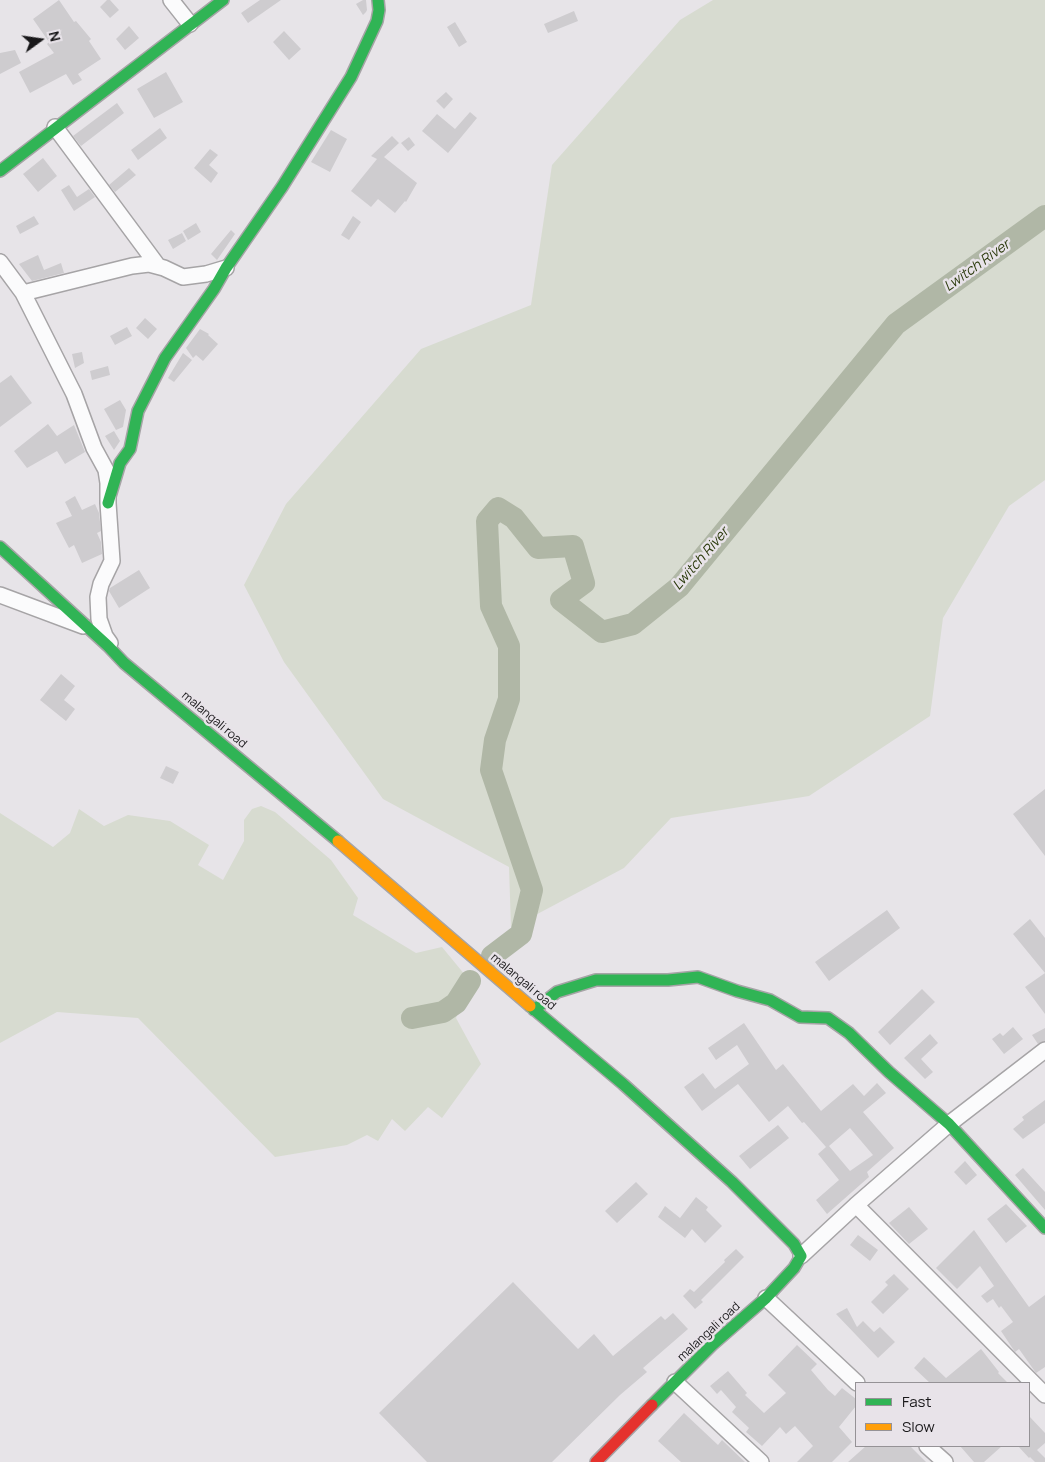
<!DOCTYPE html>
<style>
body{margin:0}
#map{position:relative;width:1045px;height:1462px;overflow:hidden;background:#e7e4e8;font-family:Manrope,sans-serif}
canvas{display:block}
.legend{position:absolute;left:855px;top:1382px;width:175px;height:65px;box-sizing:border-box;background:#e8e3e9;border:1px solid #959296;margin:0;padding:6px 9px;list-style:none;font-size:15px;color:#19181a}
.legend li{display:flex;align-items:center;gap:10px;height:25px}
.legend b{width:25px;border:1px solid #959296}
.north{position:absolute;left:15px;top:15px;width:50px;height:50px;-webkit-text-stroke:4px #e8e3e9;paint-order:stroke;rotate:76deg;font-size:14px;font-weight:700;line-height:20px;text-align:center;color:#19181a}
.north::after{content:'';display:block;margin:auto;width:18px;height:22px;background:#19181a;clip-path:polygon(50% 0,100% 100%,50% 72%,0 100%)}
</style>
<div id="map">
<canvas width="1045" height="1462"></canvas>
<ul class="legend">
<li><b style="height:6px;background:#30b455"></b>Fast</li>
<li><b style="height:6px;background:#ff9f0a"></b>Slow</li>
</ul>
<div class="north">N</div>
</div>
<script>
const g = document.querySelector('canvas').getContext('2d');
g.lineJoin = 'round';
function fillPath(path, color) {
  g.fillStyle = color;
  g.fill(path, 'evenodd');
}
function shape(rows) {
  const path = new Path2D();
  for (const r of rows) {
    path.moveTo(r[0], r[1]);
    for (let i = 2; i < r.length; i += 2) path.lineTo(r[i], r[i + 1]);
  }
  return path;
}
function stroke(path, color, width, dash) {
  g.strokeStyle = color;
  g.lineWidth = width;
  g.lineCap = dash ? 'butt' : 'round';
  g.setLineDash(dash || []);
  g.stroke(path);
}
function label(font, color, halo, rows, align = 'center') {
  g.font = font + ' Manrope,sans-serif';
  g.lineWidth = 5;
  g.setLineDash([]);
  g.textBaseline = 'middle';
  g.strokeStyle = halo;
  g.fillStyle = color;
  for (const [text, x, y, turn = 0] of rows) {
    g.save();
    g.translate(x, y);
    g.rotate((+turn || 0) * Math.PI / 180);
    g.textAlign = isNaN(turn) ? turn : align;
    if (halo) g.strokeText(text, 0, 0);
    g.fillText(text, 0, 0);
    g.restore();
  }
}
fillPath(shape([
 [713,0,1045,0,1045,480,1009,506,943,618,930,716,809,796,671,818,624,868,511,928,509,867,383,799,284,662,244,585,286,504,421,349,531,305,552,165,680,20],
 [261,806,275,812,331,860,358,898,353,915,416,953,442,947,470,981,456,1018,481,1064,442,1118,428,1107,405,1131,392,1119,378,1141,367,1135,347,1145,275,1157,138,1018,57,1012,0,1043,0,813,53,847,70,833,79,809,104,826,128,815,170,821,209,845,198,865,223,880,244,841,244,820,252,809]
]), '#d7dbd0');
stroke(shape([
 [492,956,521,934,532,890,491,770,495,740,509,699,509,646,491,606,487,521,498,508,514,518,538,548,573,546,584,583,561,600,602,632,633,624,679,587,896,324,1045,216],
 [412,1018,443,1012,456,1003,470,981]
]), '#b0b7a6', 22);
fillPath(shape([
 [59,0,74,22,76,21,91,39,89,41,101,59,78,74,82,80,73,85,66,74,30,93,19,72,54,53,47,44,49,42,33,19],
 [107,0,110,0,119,10,110,18,100,7],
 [260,0,281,0,248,23,241,13],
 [363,0,366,0,367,10,366,12,363,15,356,4],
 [574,11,578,21,548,33,544,24],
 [455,22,467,42,459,47,447,27],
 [129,26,139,38,125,50,116,39],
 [284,31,301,49,289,60,273,42],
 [15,50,21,63,0,74,0,53],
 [166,72,183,102,154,118,137,89],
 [446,92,453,99,444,109,436,101],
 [117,103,124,113,81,146,73,136],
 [470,112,477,118,448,153,422,131,437,114,455,129],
 [160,128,167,138,138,160,131,150],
 [331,130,347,139,330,172,311,162],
 [392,136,399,143,384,157,417,183,406,202,405,201,395,213,378,199,371,207,351,191,377,159,371,156],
 [409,137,415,145,408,151,401,143],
 [210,149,218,155,209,165,218,173,211,183,194,168],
 [43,158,57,176,38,192,23,174],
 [129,168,136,175,115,192,109,185],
 [69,185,77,197,89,189,95,197,74,211,61,190],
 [34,216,39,224,20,234,16,226],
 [353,216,361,222,349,240,341,235],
 [196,223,201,232,188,240,183,231],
 [231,230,235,234,217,260,211,254],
 [182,233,186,241,173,249,168,240],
 [38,255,44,270,61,263,64,273,32,281,19,264],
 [145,318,157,329,148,339,136,328],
 [127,327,132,336,115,345,110,336],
 [200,329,209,334,208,335,218,344,203,361,196,355,193,358,186,348],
 [82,352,84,363,75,368,72,354],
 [183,353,192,360,174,382,168,378],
 [108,366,110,375,92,380,90,371],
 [11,375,32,403,0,427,0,383],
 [120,400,126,410,123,427,116,430,104,409],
 [48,424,57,436,74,425,85,452,65,464,57,451,27,468,14,451],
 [114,431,120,441,114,450,105,436],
 [75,496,82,510,95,504,99,513,101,531,97,533,101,542,102,554,82,563,74,545,69,548,56,523,72,516,65,502],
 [139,570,150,588,119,608,109,591,110,588],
 [61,674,75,686,64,700,75,709,66,721,40,700],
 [166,766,179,772,173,784,160,778],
 [1045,789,1045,856,1013,814],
 [887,910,900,928,829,981,815,962],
 [1030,919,1045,938,1045,1014,1025,987,1045,973,1013,934],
 [922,989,935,1002,890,1045,878,1032],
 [744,1023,776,1070,783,1064,821,1111,853,1084,864,1096,877,1083,886,1093,863,1112,894,1148,867,1172,869,1177,827,1214,816,1200,839,1180,818,1154,826,1147,804,1122,802,1123,788,1106,769,1122,738,1084,702,1111,684,1087,703,1073,715,1089,749,1064,737,1045,716,1060,708,1048],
 [850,1128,873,1155,850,1171,829,1146],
 [1013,1027,1023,1039,1004,1054,992,1039,1000,1033,1003,1036],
 [1045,1028,1045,1041,1038,1044,1032,1035],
 [930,1034,938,1043,921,1059,933,1072,925,1079,904,1058],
 [1045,1100,1045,1123,1023,1139,1013,1129,1024,1120,1022,1117],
 [778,1125,789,1138,750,1169,739,1156],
 [965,1161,977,1175,966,1185,954,1172],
 [1023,1168,1045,1192,1045,1210,1015,1175],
 [636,1182,648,1194,617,1223,605,1211],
 [696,1197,708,1207,706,1210,722,1226,705,1243,692,1229,685,1238,658,1217,665,1206,680,1218],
 [1006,1204,1027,1226,1006,1243,987,1219],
 [909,1207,928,1229,909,1244,889,1223],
 [974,1230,1029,1307,1045,1295,1045,1367,1036,1373,1019,1349,1015,1352,1001,1331,1013,1322,1001,1306,999,1308,993,1299,987,1303,981,1296,994,1286,980,1266,957,1289,936,1268],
 [858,1235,878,1250,870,1261,850,1245],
 [736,1249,744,1257,701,1300,703,1302,695,1309,683,1296,690,1289,694,1292,725,1262,724,1260],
 [894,1274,909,1289,883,1314,871,1302,888,1285,885,1282],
 [513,1282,578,1349,594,1334,613,1356,661,1316,665,1320,673,1313,688,1329,643,1368,647,1372,620,1395,552,1462,427,1462,379,1413],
 [847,1308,857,1327,863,1321,874,1332,880,1327,895,1342,878,1358,836,1314],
 [797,1345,817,1364,811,1370,828,1390,835,1396,842,1388,856,1399,856,1406,839,1427,852,1442,832,1462,797,1462,813,1446,795,1426,786,1434,780,1427,762,1446,746,1432,749,1428,732,1412,736,1407,721,1390,717,1394,710,1386,728,1371,747,1393,745,1395,764,1413,786,1393,768,1375],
 [981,1349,999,1372,998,1373,1008,1383,930,1383,914,1368,924,1357,946,1378],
 [684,1413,718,1445,722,1440,745,1462,681,1462,658,1441],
 [1029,1416,1045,1433,1045,1443,1037,1450,1045,1458,1045,1462,1035,1462,1030,1457,1029,1458,1018,1446,1029,1446],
 [866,1446,910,1446,926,1462,848,1462],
 [960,1446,1002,1446,984,1462,974,1462]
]), '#cecccf');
const street = shape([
 [171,0,190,24],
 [55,127,158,266],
 [0,262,23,293,74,394,94,448,106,470,108,483,108,503,112,561,101,584,98,597,99,619,105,636,110,643],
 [23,293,132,266,149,264,164,268,183,277,206,274,226,268],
 [0,595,83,626],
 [856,1205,1045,1395],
 [801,1256,856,1205,949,1124,1045,1050],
 [766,1298,857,1383],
 [675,1382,761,1462],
 [927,1446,945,1462]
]);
const fast = shape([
 [0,171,223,0],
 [108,503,120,463,130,449,138,411,165,358,214,289,226,268,282,187,351,77,377,21,379,10,378,0],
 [0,547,108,646,124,663,338,841],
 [530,1006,623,1084,732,1182,794,1244,801,1256,794,1268,766,1298,712,1345,652,1405],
 [534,1010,557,992,596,980,668,980,698,977,737,991,770,1000,800,1017,828,1018,849,1033,889,1072,949,1124,1045,1228]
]);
const slow = shape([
 [338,841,530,1006]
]);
const jam = shape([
 [596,1462,652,1405]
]);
stroke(street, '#a6a4a6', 18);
stroke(fast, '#a6a4a6', 14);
stroke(slow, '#a6a4a6', 14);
stroke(jam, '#a6a4a6', 14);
stroke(street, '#fbfbfc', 15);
stroke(fast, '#30b455', 11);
stroke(slow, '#ff9f0a', 11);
stroke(jam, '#e5322d', 11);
label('12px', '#19181a', '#e8e3e9', [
 ["malangali road",214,720,40],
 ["malangali road",523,982,40],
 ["malangali road",709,1332,-43]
]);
label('italic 14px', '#2b3a0c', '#e8e3e9', [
 ["Lwitch River",977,266,-36],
 ["Lwitch River",701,559,-49]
]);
</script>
